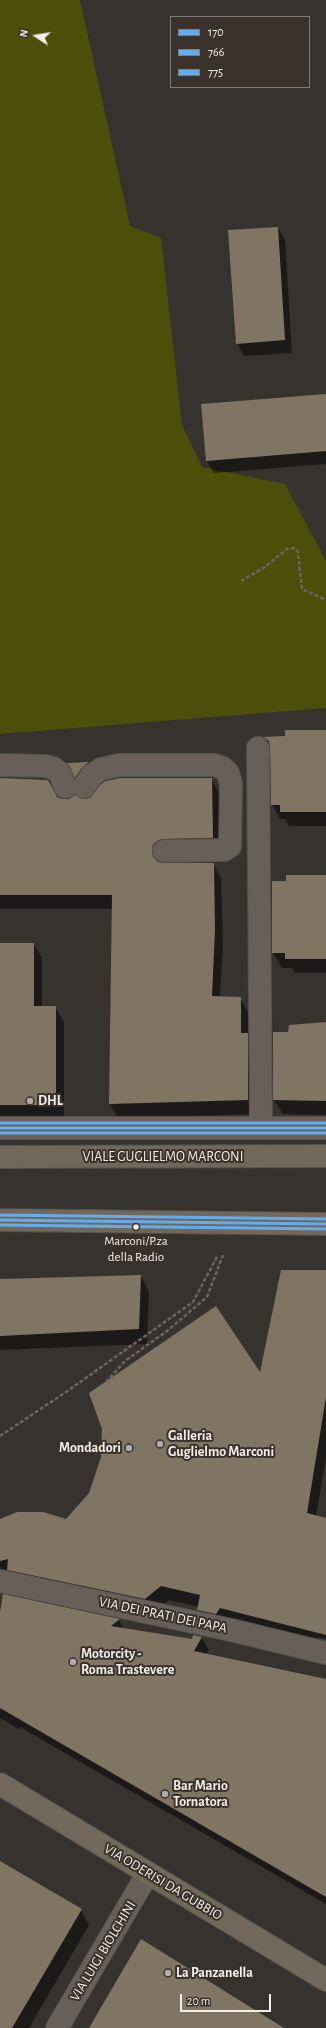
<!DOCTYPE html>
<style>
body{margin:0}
#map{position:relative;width:326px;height:2028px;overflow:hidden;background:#36322e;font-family:"Alegreya Sans",sans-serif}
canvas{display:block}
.legend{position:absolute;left:170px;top:16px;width:140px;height:72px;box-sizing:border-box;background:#3a322a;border:1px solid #847d76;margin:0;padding:5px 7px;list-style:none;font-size:12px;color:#f3eee9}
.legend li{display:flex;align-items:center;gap:8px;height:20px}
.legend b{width:20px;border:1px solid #847d76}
.north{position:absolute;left:16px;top:16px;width:40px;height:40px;-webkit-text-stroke:3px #3a322a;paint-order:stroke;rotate:282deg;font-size:11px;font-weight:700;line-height:16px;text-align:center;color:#f3eee9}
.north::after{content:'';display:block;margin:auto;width:14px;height:18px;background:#f3eee9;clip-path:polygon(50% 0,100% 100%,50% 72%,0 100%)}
.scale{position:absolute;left:180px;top:1994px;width:91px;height:18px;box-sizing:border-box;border:2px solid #f3eee9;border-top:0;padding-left:5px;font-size:12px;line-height:14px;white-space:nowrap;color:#f3eee9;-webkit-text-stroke:3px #3a322a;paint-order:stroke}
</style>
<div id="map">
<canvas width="326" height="2028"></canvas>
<ul class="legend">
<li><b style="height:5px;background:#63acef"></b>170</li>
<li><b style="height:5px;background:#63acef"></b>766</li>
<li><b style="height:5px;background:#63acef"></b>775</li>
</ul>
<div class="north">N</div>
<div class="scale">20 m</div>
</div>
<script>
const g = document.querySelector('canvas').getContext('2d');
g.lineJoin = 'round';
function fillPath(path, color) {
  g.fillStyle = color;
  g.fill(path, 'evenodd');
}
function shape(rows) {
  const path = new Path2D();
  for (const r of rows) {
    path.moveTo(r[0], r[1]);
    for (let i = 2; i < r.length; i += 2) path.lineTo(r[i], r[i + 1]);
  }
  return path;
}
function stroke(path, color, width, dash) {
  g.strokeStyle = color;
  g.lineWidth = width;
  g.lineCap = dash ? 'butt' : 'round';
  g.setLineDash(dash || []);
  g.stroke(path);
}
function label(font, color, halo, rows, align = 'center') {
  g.font = font + ' "Alegreya Sans",sans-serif';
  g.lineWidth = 4;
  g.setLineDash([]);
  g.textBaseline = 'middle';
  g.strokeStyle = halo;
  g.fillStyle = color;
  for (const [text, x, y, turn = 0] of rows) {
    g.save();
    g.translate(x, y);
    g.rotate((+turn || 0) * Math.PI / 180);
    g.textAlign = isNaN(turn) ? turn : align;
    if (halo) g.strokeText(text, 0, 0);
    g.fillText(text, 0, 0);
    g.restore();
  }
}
fillPath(shape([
 [0,0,80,0,130,226,161,238,182,425,202,467,285,484,326,561,326,708,0,734]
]), '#4c4e0a');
fillPath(shape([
 [278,228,285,240,292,353,244,356,237,343],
 [326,395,326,464,214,473,207,461],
 [326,731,326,826,289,826,285,819,280,819,272,804,272,750,264,738,286,737],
 [89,763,96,776,83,790,69,764],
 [0,778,63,800,83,800,211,778,219,793,221,852,161,859,160,863,213,864,221,878,223,945,220,997,240,998,248,1012,249,1037,255,1048,256,1114,118,1118,110,1104,113,909,0,909],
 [326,876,326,973,295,973,292,968,282,968,273,953,273,882,287,882],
 [0,944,34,944,42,958,42,1007,55,1007,64,1022,64,1119,0,1119],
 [326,1023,326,1115,283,1114,274,1100,289,1033],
 [326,1271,326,1458,316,1516,326,1519,326,1639,318,1637,315,1644,206,1624,198,1610,199,1607,169,1600,153,1613,0,1575,0,1520,66,1520,261,1375],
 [141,1276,149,1291,147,1344,0,1350,0,1280],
 [17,1598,119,1620,124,1629,193,1640,194,1636,202,1638,209,1650,206,1655,326,1680,326,1904,20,1727,19,1729,0,1718,0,1618],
 [0,1862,81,1910,89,1925,29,2028,0,2028]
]), '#0007');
fillPath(shape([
 [278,227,285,340,236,344,228,230],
 [326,394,326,451,206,461,201,404],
 [285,730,326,730,326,812,280,812,280,805,271,805,270,748,269,741,263,737,285,736],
 [89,762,81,769,75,778,67,763],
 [0,778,48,780,57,797,62,799,69,799,75,795,84,799,90,798,100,785,106,781,120,778,212,778,213,838,163,839,157,841,153,845,152,852,154,858,158,862,164,863,214,863,215,930,212,996,241,997,241,1033,248,1033,248,1100,109,1104,112,895,0,895],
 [286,875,326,875,326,959,285,959,285,953,272,953,272,881,286,881],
 [0,943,34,943,34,1006,56,1006,56,1105,0,1105],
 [326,1022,326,1101,273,1100,273,1032,288,1032,289,1025],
 [281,1270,326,1270,326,1397,307,1513,326,1518,326,1635,220,1608,216,1614,197,1610,200,1595,161,1586,145,1599,7,1570,8,1559,0,1561,0,1519,17,1512,43,1512,66,1519,89,1493,101,1457,102,1429,89,1393,216,1306,260,1372],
 [141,1275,139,1329,0,1336,0,1279],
 [3,1594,120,1619,111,1626,192,1639,193,1635,202,1637,194,1651,326,1679,326,1897,0,1708,0,1612],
 [0,1861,82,1909,12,2028,0,2028],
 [141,1939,284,2028,89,2028]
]), '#807562');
const minor = shape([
 [258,748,261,1128],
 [0,765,45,766,53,768,60,773,65,787],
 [84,787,91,776,101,769,119,765,215,765,223,768,228,773,231,784,230,846,224,850,164,851],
 [0,1128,326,1128],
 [0,1581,231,1630,326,1653],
 [57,2028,148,1873]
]);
const major = shape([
 [0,1157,326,1156],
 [0,1220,326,1224],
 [0,1784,326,1980]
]);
stroke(minor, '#53504d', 24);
stroke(major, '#53504d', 24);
stroke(shape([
 [241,581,265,567,287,549,294,548,298,552,302,589,326,600],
 [106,1382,125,1361,167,1331,207,1297,223,1255],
 [0,1436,66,1392,193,1302,218,1255]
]), '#6c665f', 2.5, [4, 2]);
stroke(minor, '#686058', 22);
stroke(major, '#72685a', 22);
stroke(shape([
 [0,1128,326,1128],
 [0,1220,326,1224]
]), '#63acef', 3);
stroke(shape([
 [0,1133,326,1133],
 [0,1225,326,1229]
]), '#63acef', 3);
stroke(shape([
 [0,1123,326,1123],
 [0,1215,326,1219]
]), '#63acef', 3);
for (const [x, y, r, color] of [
 [30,1101,4,"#b1aca8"],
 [136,1227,3.5,"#f3eee9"],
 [160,1444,4,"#b1aca8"],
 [129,1448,4,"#b1aca8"],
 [73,1662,4,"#b1aca8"],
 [165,1794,4,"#b1aca8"],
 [168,1973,4,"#b1aca8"]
]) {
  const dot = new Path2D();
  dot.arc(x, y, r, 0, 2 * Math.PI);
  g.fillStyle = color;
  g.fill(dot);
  stroke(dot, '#3a322a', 1.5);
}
label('13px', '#f3eee9', '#3a322a', [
 ["Marconi/P.za",136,1241],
 ["della Radio",136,1257]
]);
label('bold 14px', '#f3eee9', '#3a322a', [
 ["DHL",38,1101],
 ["Galleria",168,1436],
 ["Guglielmo Marconi",168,1452],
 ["Mondadori",121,1448,"right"],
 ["Motorcity -",81,1654],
 ["Roma Trastevere",81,1670],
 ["Bar Mario",173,1786],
 ["Tornatora",173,1802],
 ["La Panzanella",176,1973]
], 'left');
label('14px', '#f3eee9', '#3a322a', [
 ["VIALE GUGLIELMO MARCONI",163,1157],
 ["VIA DEI PRATI DEI PAPA",163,1615,12],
 ["VIA ODERISI DA GUBBIO",163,1882,31],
 ["VIA LUIGI BIOLCHINI",103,1951,-59]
]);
</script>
